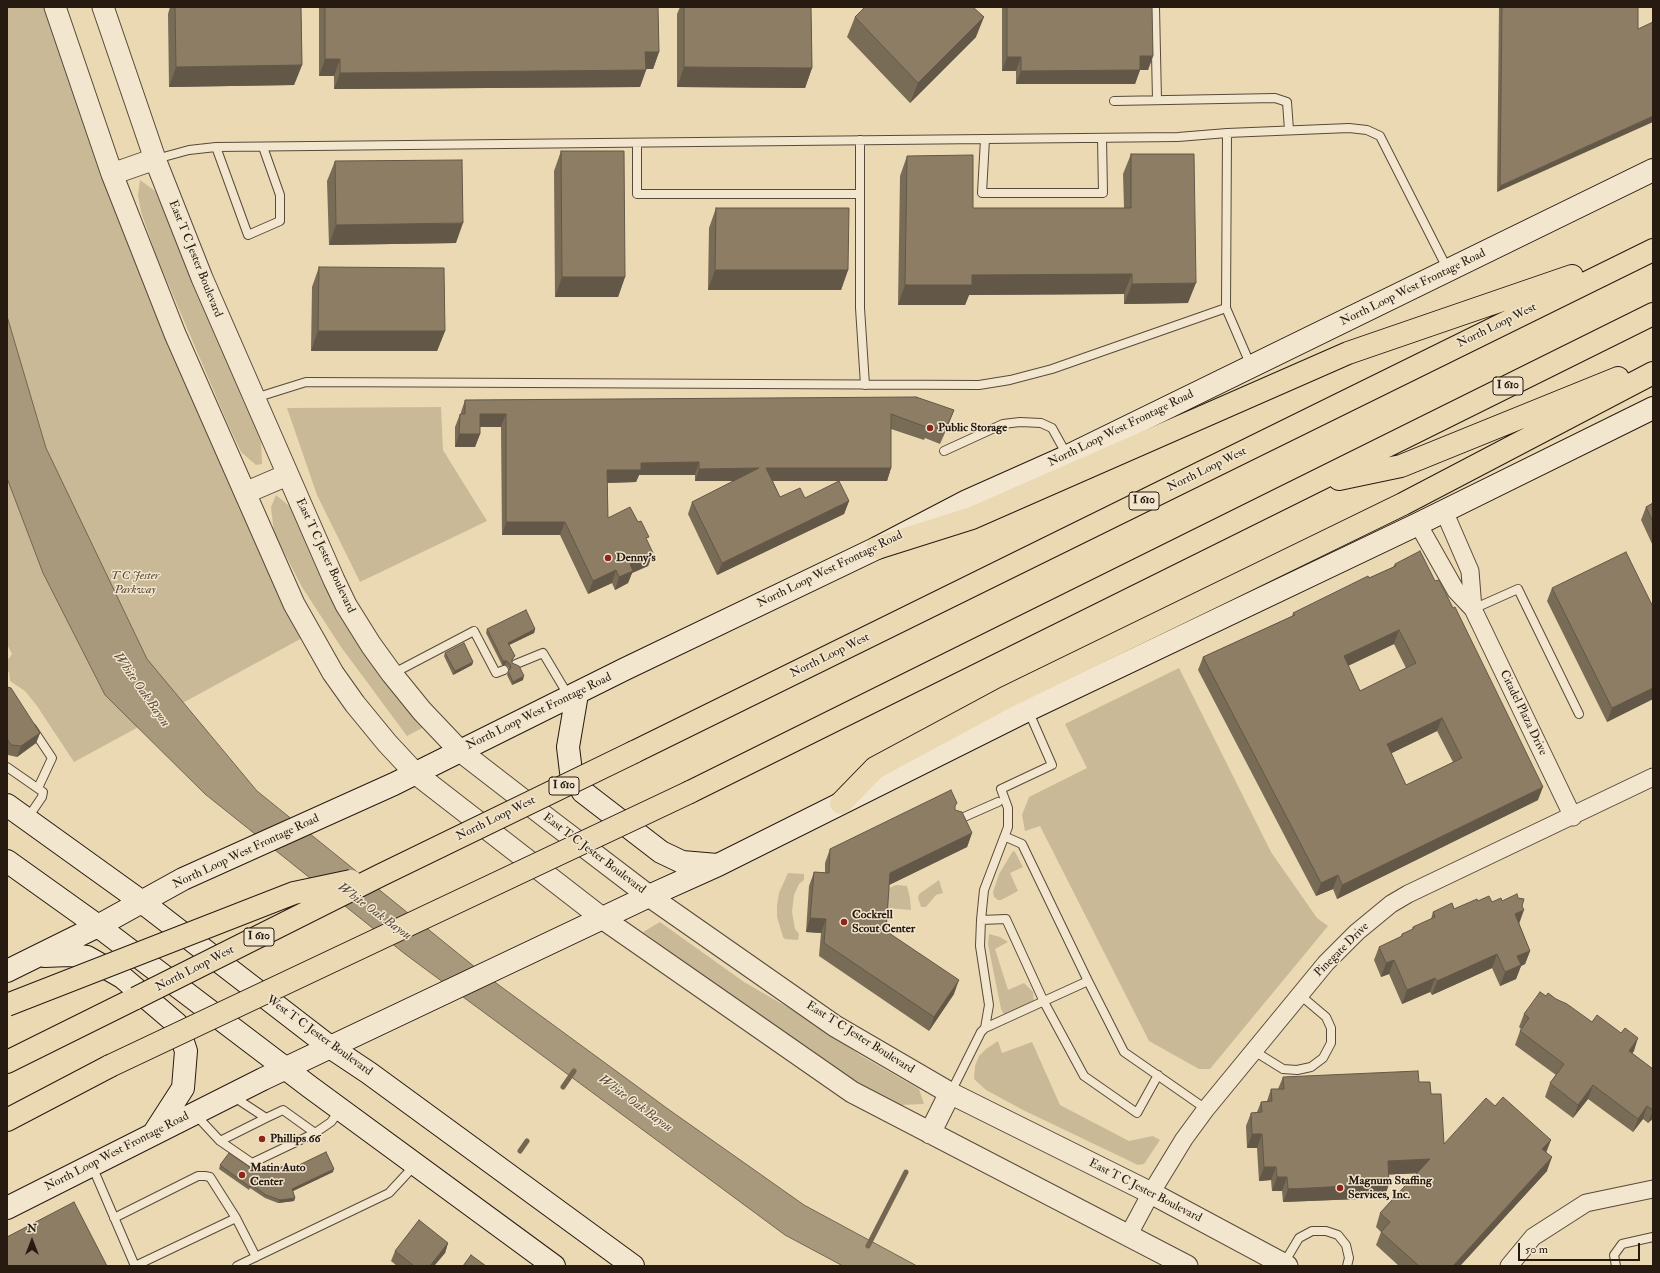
<!DOCTYPE html>
<style>
body{margin:0}
#map{position:relative;width:1660px;height:1273px;overflow:hidden;background:#ebd9b3;font-family:"IM FELL Double Pica",serif}
canvas{display:block}
.frame{position:absolute;inset:0;border:8px solid #271a11;pointer-events:none}
.north{position:absolute;left:12px;top:1221px;width:40px;height:40px;-webkit-text-stroke:3px #f2e6ce;paint-order:stroke;rotate:0deg;font-size:11px;font-weight:700;line-height:16px;text-align:center;color:#271a11}
.north::after{content:'';display:block;margin:auto;width:14px;height:18px;background:#271a11;clip-path:polygon(50% 0,100% 100%,50% 72%,0 100%)}
.scale{position:absolute;left:1518px;top:1243px;width:122px;height:18px;box-sizing:border-box;border:2px solid #271a11;border-top:0;padding-left:5px;font-size:12px;line-height:14px;white-space:nowrap;color:#271a11;-webkit-text-stroke:3px #f2e6ce;paint-order:stroke}
</style>
<div id="map">
<canvas width="1660" height="1273"></canvas>
<div class="frame"></div>
<div class="north">N</div>
<div class="scale">50 m</div>
</div>
<script>
const g = document.querySelector('canvas').getContext('2d');
g.lineJoin = 'round';
function fillPath(path, color) {
  g.fillStyle = color;
  g.fill(path, 'evenodd');
}
function shape(rows) {
  const path = new Path2D();
  for (const r of rows) {
    path.moveTo(r[0], r[1]);
    for (let i = 2; i < r.length; i += 2) path.lineTo(r[i], r[i + 1]);
  }
  return path;
}
function stroke(path, color, width, dash) {
  g.strokeStyle = color;
  g.lineWidth = width;
  g.lineCap = dash ? 'butt' : 'round';
  g.setLineDash(dash || []);
  g.stroke(path);
}
function label(font, color, halo, rows, align = 'center') {
  g.font = font + ' "IM FELL Double Pica",serif';
  g.lineWidth = 3;
  g.setLineDash([]);
  g.textBaseline = 'middle';
  g.strokeStyle = halo;
  g.fillStyle = color;
  for (const [text, x, y, turn = 0] of rows) {
    g.save();
    g.translate(x, y);
    g.rotate((+turn || 0) * Math.PI / 180);
    g.textAlign = isNaN(turn) ? turn : align;
    if (halo) g.strokeText(text, 0, 0);
    g.fillText(text, 0, 0);
    g.restore();
  }
}
fillPath(shape([
 [7,7,48,7,304,637,74,762,37,706,25,691,10,681,9,672,7,671,7,661,12,654,7,644],
 [140,180,155,191,201,298,261,441,262,464,256,465,241,452,227,422,156,255,141,212,138,195],
 [441,407,443,450,487,521,360,582,317,495,287,408],
 [276,495,299,514,364,650,399,700,424,727,407,736,341,647,302,587,274,533,271,507],
 [1179,668,1271,852,1317,918,1328,926,1210,1069,1199,1069,1149,1041,1040,826,1025,831,1022,815,1029,797,1087,768,1065,724],
 [1013,851,1015,852,1023,867,1010,873,1018,891,1001,900,998,900,994,897,993,892,999,874],
 [788,873,804,874,804,880,799,884,794,895,792,912,795,929,799,934,798,940,785,939,783,937,777,917,777,905,779,893],
 [939,880,943,893,936,895,926,907,921,907,918,898,919,894],
 [896,885,907,886,910,898,911,910,887,908,887,889],
 [660,922,744,982,815,1023,860,1055,919,1089,924,1104,901,1105,874,1095,824,1063,643,932],
 [989,934,1000,937,1008,942,995,949,1008,990,1024,983,1033,992,1034,1003,1007,1015,1003,1013,1001,1009,988,944],
 [998,1041,1002,1053,1032,1042,1060,1105,1129,1141,1153,1136,1160,1140,1144,1164,1138,1165,1023,1110,986,1090,974,1079,975,1066,979,1056,986,1049]
]), '#cab997');
const water = shape([
 [7,316,46,448,147,659,257,791,481,972,668,1109,804,1205,917,1266,843,1266,785,1235,405,954,205,794,105,695,43,573,7,478,7,316]
]);
fillPath(water, '#a8987c');
stroke(water, '#746651', 1);
stroke(shape([
 [563,1087,574,1071],
 [520,1151,527,1141],
 [868,1246,906,1172]
]), '#746651', 5);
const service = shape([
 [1155,7,1157,100],
 [1114,101,1275,98,1287,102,1289,130],
 [1227,133,1226,308,1251,366],
 [985,139,982,193,1103,193,1102,138],
 [860,140,860,308,865,385],
 [637,143,637,194,860,194],
 [216,147,248,235,280,221,280,195,263,147],
 [156,159,189,150,216,147,1178,137,1227,133,1349,128,1367,130,1380,136,1448,270],
 [255,398,306,382,979,385,1010,380,1052,369,1226,308],
 [944,451,1003,424,1020,422,1041,423,1052,428,1067,455],
 [1473,609,1518,589,1579,714],
 [516,664,543,653,568,695],
 [392,674,474,631,496,673,504,670],
 [32,728,52,758,38,788],
 [7,767,43,792,42,797,27,819],
 [955,821,998,802],
 [1006,837,1022,844,1088,981,1124,1052,1206,1109],
 [981,920,1006,919,1044,1002,1084,1076,1137,1113,1158,1075],
 [985,1028,1088,981],
 [1254,1051,1283,1069,1297,1070,1311,1067,1323,1058,1331,1043,1331,1028,1326,1017,1300,995],
 [951,1092,981,1032,985,1028,989,1005,980,946,981,920,984,890,1008,827,1008,808,1001,789,1052,765,1028,710],
 [234,1097,266,1118,283,1110,315,1133],
 [195,1114,220,1141,252,1163,315,1133,331,1122,340,1110],
 [220,1141,266,1118],
 [92,1166,135,1266],
 [114,1218,198,1176,205,1176,210,1177,236,1218,256,1257],
 [1284,1263,1299,1238,1312,1231,1326,1231,1338,1235,1346,1245,1349,1258,1347,1266],
 [135,1266,236,1218],
 [237,1266,389,1193,415,1165],
 [1616,1266,1614,1255,1622,1244,1653,1237]
]);
const minor = shape([
 [1444,511,1470,571,1473,609],
 [1418,524,1456,591,1473,609,1573,817],
 [1128,1236,1151,1193,1184,1139,1206,1109,1326,963,1357,932,1391,904,1408,894,1653,777],
 [1509,1266,1533,1237,1586,1203,1653,1189]
]);
const tertiary = shape([
 [55,7,112,174,175,334,294,604,333,673,355,704,387,743,415,773,602,918,852,1092,1187,1266],
 [103,7,155,159,202,278,334,580,346,605,371,645,392,674,422,711,460,751,548,819,649,896,835,1026,950,1093,1151,1193,1287,1266],
 [112,174,155,159],
 [245,493,287,475],
 [930,1133,950,1093]
]);
const secondary = shape([
 [577,694,568,747,571,772,583,792,661,852,682,862,717,865],
 [7,805,142,902,330,1047,369,1073,633,1266],
 [7,861,98,926,310,1087,554,1266],
 [44,956,69,955,87,957,122,977,177,1024,186,1051,183,1088,154,1133],
 [7,971,98,926,183,879,394,784,625,669,877,548,967,501,1068,456,1653,170],
 [7,1208,263,1079,649,896,718,865,1028,710,1418,524,1653,408]
]);
const motorway = shape([
 [1339,479,1401,466,1618,378],
 [877,548,972,518,1348,353,1572,276],
 [634,752,1653,250],
 [690,792,1653,314],
 [841,803,875,768,1005,698,1403,504,1653,373],
 [7,1062,136,998],
 [7,1120,110,1066]
]);
stroke(service, '#584a3a', 10);
stroke(minor, '#584a3a', 19);
stroke(tertiary, '#584a3a', 23);
stroke(secondary, '#271a11', 24);
stroke(motorway, '#271a11', 24);
stroke(service, '#f2e6ce', 8);
stroke(minor, '#f2e6ce', 17);
stroke(tertiary, '#f2e6ce', 21);
stroke(secondary, '#f2e6ce', 22);
stroke(motorway, '#ebd9b3', 22);
const motorwayBridge = shape([
 [136,998,381,875,634,752],
 [7,1005,294,893,351,881],
 [110,1066,690,792]
]);
stroke(motorwayBridge, '#271a11', 24, []);
stroke(motorwayBridge, '#ebd9b3', 22);
fillPath(shape([
 [170,7,301,7,302,65,294,85,169,87,168,14],
 [319,7,658,7,659,52,653,69,646,69,646,70,640,87,334,89,334,76,319,76],
 [680,7,811,7,812,68,805,88,677,87,677,14],
 [1002,7,1152,7,1153,56,1148,70,1140,70,1135,84,1016,84,1016,71,1002,71],
 [1499,7,1638,7,1638,29,1497,192],
 [855,17,976,37,910,103,847,37],
 [561,151,625,277,618,297,555,297,554,171],
 [1131,154,1188,303,1124,304,1124,294,969,295,965,305,898,305,900,176,907,156,973,208,1124,208,1123,174],
 [335,161,456,243,329,245,327,181],
 [716,208,848,270,841,290,708,290,709,228],
 [319,267,445,331,437,351,311,351,312,287],
 [465,400,954,410,940,444,925,438,924,440,891,429,891,468,887,481,773,481,780,497,805,498,849,501,844,514,717,575,688,514,692,502,734,481,695,481,695,475,639,475,636,482,607,483,608,518,647,542,653,553,648,566,632,573,628,583,615,590,612,583,588,594,560,535,502,535,501,427,480,427,480,434,475,447,455,447,455,427,460,414,461,414,461,412],
 [1653,503,1653,546,1641,520,1646,507],
 [1395,564,1538,800,1337,899,1333,889,1316,896,1198,670,1203,657,1292,616,1293,613,1393,567],
 [1394,644,1406,668,1360,691,1348,666],
 [1437,731,1453,762,1406,785,1391,753],
 [1552,588,1653,607,1653,699,1607,722,1547,601],
 [487,629,535,629,534,633,509,645,515,656,512,661,512,663,523,680,512,685,507,675,509,670,509,668,505,665,502,665,486,633],
 [445,653,473,662,472,665,453,675,444,656],
 [7,687,40,733,36,743,17,757,8,755,7,754],
 [955,809,955,810,972,833,967,847,889,885,886,931,954,994,929,1031,819,956,821,933,806,932,809,886,814,872,825,873,825,863,830,849],
 [1478,901,1522,906,1519,923,1530,951,1525,964,1521,966,1516,979,1500,986,1492,968,1432,995,1430,992,1402,1004,1389,974,1381,977,1374,960,1379,947,1401,937,1402,934,1412,930,1413,927,1431,919,1433,912,1454,909],
 [1546,996,1556,999,1592,1022,1634,1051,1632,1053,1653,1069,1653,1121,1651,1120,1648,1123,1643,1119,1633,1132,1588,1099,1573,1118,1545,1097,1550,1083,1556,1075,1515,1045,1520,1031,1521,1029,1519,1027,1524,1014],
 [1283,1077,1419,1082,1431,1094,1444,1144,1546,1152,1547,1171,1460,1266,1399,1266,1376,1245,1381,1232,1376,1227,1380,1213,1417,1173,1389,1174,1389,1184,1384,1198,1283,1202,1282,1191,1272,1191,1271,1180,1259,1181,1257,1148,1247,1148,1246,1126,1251,1113,1257,1112,1261,1102,1267,1101,1271,1089,1278,1089],
 [220,1165,258,1173,333,1172,293,1191,295,1198,294,1201,278,1203,265,1198,250,1188,249,1190,219,1169],
 [448,1243,445,1253,434,1266,397,1266,391,1261,395,1251]
]), '#796c57');
fillPath(shape([
 [984,17,976,37,910,103,918,83],
 [645,52,659,52,653,69,639,69],
 [1140,56,1153,56,1148,70,1135,70],
 [1007,57,1021,57,1016,71,1002,71],
 [325,59,340,59,334,76,319,76],
 [302,65,294,85,169,87,176,67],
 [684,67,812,68,805,88,677,87],
 [646,70,640,87,334,89,340,73],
 [1140,70,1135,84,1016,84,1021,71],
 [1653,116,1653,122,1497,192,1500,186],
 [463,223,456,243,329,245,336,225],
 [715,270,848,270,841,290,708,290],
 [1132,274,1124,294,969,295,965,305,898,305,905,285,972,275],
 [562,277,625,277,618,297,555,297],
 [1196,283,1188,303,1124,304,1132,284],
 [318,331,445,331,437,351,311,351],
 [954,410,949,423,940,444,945,431],
 [480,414,506,414,501,427,475,427],
 [459,434,480,434,475,447,455,447],
 [699,462,695,475,639,475,636,482,602,483,607,470,641,463],
 [759,468,755,481,695,481,699,469],
 [766,468,891,468,887,481,762,481],
 [849,501,844,514,717,575,722,563],
 [506,522,565,522,560,535,502,535],
 [653,553,648,566,632,573,628,583,615,590,619,577,630,564],
 [616,570,612,583,588,594,593,581],
 [535,629,534,633,507,646,508,643],
 [1399,630,1394,644,1339,670,1344,656],
 [503,661,507,661,505,665,502,665],
 [473,662,472,665,453,675,455,671],
 [524,676,523,680,512,685,513,682],
 [1653,688,1653,699,1607,722,1612,708],
 [1442,718,1437,731,1382,758,1387,744],
 [40,733,36,743,17,757,21,746],
 [1543,787,1538,800,1337,899,1342,885],
 [972,833,967,847,885,887,890,873],
 [1338,875,1333,889,1316,896,1321,883],
 [1524,910,1519,924,1515,914],
 [810,918,826,919,821,933,806,932],
 [1530,951,1525,964,1521,966,1516,979,1500,986,1505,972,1517,956],
 [1497,954,1492,968,1432,995,1437,981],
 [1394,960,1389,974,1381,977,1386,963],
 [1435,978,1430,992,1402,1004,1407,990],
 [959,980,954,994,929,1031,934,1017],
 [1638,1038,1634,1051,1624,1064,1629,1051],
 [1593,1085,1588,1099,1573,1118,1578,1105],
 [1647,1106,1643,1119,1633,1132,1638,1119],
 [1653,1111,1653,1115,1651,1120,1648,1123],
 [1252,1134,1262,1134,1257,1148,1247,1148],
 [1551,1140,1546,1153,1542,1149],
 [1552,1157,1547,1171,1460,1266,1453,1266],
 [1430,1159,1425,1173,1383,1175,1388,1161],
 [1264,1167,1276,1167,1271,1180,1259,1181],
 [334,1169,333,1172,291,1192,292,1189],
 [1277,1177,1287,1177,1282,1191,1272,1191],
 [1389,1184,1384,1198,1283,1202,1288,1189],
 [295,1198,294,1201,278,1203,280,1200],
 [448,1243,445,1253,434,1266,430,1266]
]), '#635847');
const building = shape([
 [175,7,301,7,302,65,176,67,175,7],
 [325,7,658,7,659,52,645,52,646,70,340,73,340,59,325,59,325,7],
 [684,7,811,7,812,68,684,67,684,7],
 [865,7,973,7,984,17,918,83,855,17,865,7],
 [1007,7,1152,7,1153,56,1140,56,1140,70,1021,71,1021,57,1007,57,1007,7],
 [1502,7,1638,7,1638,29,1653,22,1653,116,1500,186,1502,7],
 [561,151,624,151,625,277,562,277,561,151],
 [1131,154,1194,154,1196,283,1132,284,1132,274,972,275,972,285,905,285,907,156,973,155,973,208,1131,208,1131,154],
 [462,160,463,223,336,225,335,161,462,160],
 [716,208,849,208,848,270,715,270,716,208],
 [319,267,444,268,445,331,318,331,319,267],
 [916,397,954,410,945,431,930,425,929,428,891,414,891,468,766,468,780,497,800,488,805,498,839,481,849,501,722,563,692,502,759,468,699,469,699,462,641,463,641,470,607,470,608,518,630,507,638,522,641,521,649,537,646,538,653,553,630,564,633,571,619,577,616,570,593,581,565,522,506,522,506,414,480,414,480,434,459,434,460,414,465,414,465,400,916,397],
 [1653,503,1653,522,1646,507,1653,503],
 [1420,551,1435,581,1439,580,1453,608,1455,607,1543,787,1342,885,1338,875,1321,883,1203,657,1295,615,1293,613,1368,576,1369,578,1396,566,1395,564,1420,551],
 [1399,630,1416,663,1360,691,1344,656,1399,630],
 [1442,718,1462,758,1406,785,1387,744,1442,718],
 [1626,552,1653,607,1653,688,1612,708,1552,588,1626,552],
 [526,610,535,629,508,643,515,656,512,659,512,663,519,666,524,676,513,682,508,671,511,668,510,664,507,661,503,661,487,629,526,610],
 [464,643,473,662,455,671,445,653,464,643],
 [7,687,11,688,40,733,21,746,11,745,7,739,7,687],
 [951,790,957,803,955,806,955,810,962,812,972,833,890,873,886,931,959,980,934,1017,824,943,826,919,810,918,814,872,829,873,830,849,951,790],
 [1517,894,1518,898,1524,899,1522,906,1524,910,1515,914,1530,951,1517,956,1521,965,1505,972,1497,954,1437,981,1435,978,1407,990,1394,960,1386,963,1379,947,1402,936,1402,934,1413,929,1413,927,1435,917,1433,912,1452,903,1454,909,1477,899,1478,901,1489,896,1492,902,1501,898,1502,901,1517,894],
 [1540,992,1546,996,1548,993,1556,999,1567,1004,1592,1022,1597,1015,1621,1033,1625,1028,1638,1038,1629,1051,1653,1069,1653,1110,1647,1106,1638,1119,1593,1085,1578,1105,1550,1083,1564,1064,1520,1031,1529,1018,1524,1014,1540,992],
 [1418,1071,1419,1082,1430,1082,1431,1094,1441,1094,1444,1144,1486,1098,1495,1106,1503,1097,1551,1140,1542,1149,1552,1157,1453,1266,1438,1266,1437,1265,1436,1266,1419,1266,1381,1232,1390,1222,1380,1213,1430,1159,1388,1161,1389,1184,1288,1189,1287,1177,1277,1177,1276,1167,1264,1167,1262,1134,1252,1134,1251,1113,1262,1112,1261,1102,1272,1101,1271,1089,1284,1089,1283,1077,1418,1071],
 [326,1152,334,1169,292,1189,295,1198,280,1200,266,1195,252,1185,250,1187,220,1165,229,1153,258,1173,262,1168,297,1166,326,1152],
 [74,1202,107,1266,7,1266,7,1237,74,1202],
 [419,1220,448,1243,430,1266,414,1266,395,1251,419,1220],
 [471,1255,486,1266,463,1266,471,1255]
]);
fillPath(building, '#8d7d65');
stroke(building, '#635847', 1);
for (const [x, y, r, color] of [
 [930,428,4,"#8f2418"],
 [608,558,4,"#8f2418"],
 [844,922,4,"#8f2418"],
 [262,1139,4,"#8f2418"],
 [242,1175,4,"#8f2418"],
 [1340,1188,4,"#8f2418"]
]) {
  const dot = new Path2D();
  dot.arc(x, y, r, 0, 2 * Math.PI);
  g.fillStyle = color;
  g.fill(dot);
  stroke(dot, '#f2e6ce', 1.5);
}
for (const [x, y, w] of [
 [1508,386,30],
 [1144,501,30],
 [564,786,30],
 [259,937,30]
]) {
  const box = new Path2D();
  box.roundRect(x - w / 2, y - 9, w, 18, 3);
  g.fillStyle = '#f2e6ce';
  g.fill(box);
  stroke(box, '#271a11', 1);
}
label('bold 11px', '#271a11', null, [
 ["I 610",1508,386],
 ["I 610",1144,501],
 ["I 610",564,786],
 ["I 610",259,937]
]);
label('12px', '#271a11', '#f2e6ce', [
 ["East T C Jester Boulevard",195,259,68],
 ["North Loop West Frontage Road",1413,288,-26],
 ["North Loop West",1497,326,-26],
 ["North Loop West Frontage Road",1121,429,-26],
 ["North Loop West",1207,470,-26],
 ["East T C Jester Boulevard",325,556,65],
 ["North Loop West Frontage Road",830,570,-26],
 ["North Loop West",830,656,-26],
 ["North Loop West Frontage Road",539,712,-26],
 ["Citadel Plaza Drive",1523,713,64],
 ["North Loop West",496,819,-26],
 ["North Loop West Frontage Road",246,852,-25],
 ["East T C Jester Boulevard",594,854,37],
 ["Pinegate Drive",1342,950,-45],
 ["North Loop West",195,969,-27],
 ["West T C Jester Boulevard",319,1036,36],
 ["East T C Jester Boulevard",860,1038,32],
 ["North Loop West Frontage Road",117,1152,-27],
 ["East T C Jester Boulevard",1145,1191,27]
]);
label('bold 12px', '#271a11', '#f2e6ce', [
 ["Public Storage",938,428],
 ["Denny's",616,558],
 ["Cockrell",852,915],
 ["Scout Center",852,929],
 ["Phillips 66",270,1139],
 ["Matin Auto",250,1168],
 ["Center",250,1182],
 ["Magnum Staffing",1348,1181],
 ["Services, Inc.",1348,1195]
], 'left');
label('italic 12px', '#584a39', '#f2e6ce', [
 ["T C Jester",135,576],
 ["Parkway",135,590]
]);
label('italic 13px', '#5b4c3c', '#f2e6ce', [
 ["White Oak Bayou",141,690,55],
 ["White Oak Bayou",374,912,36],
 ["White Oak Bayou",635,1104,36]
]);
</script>
